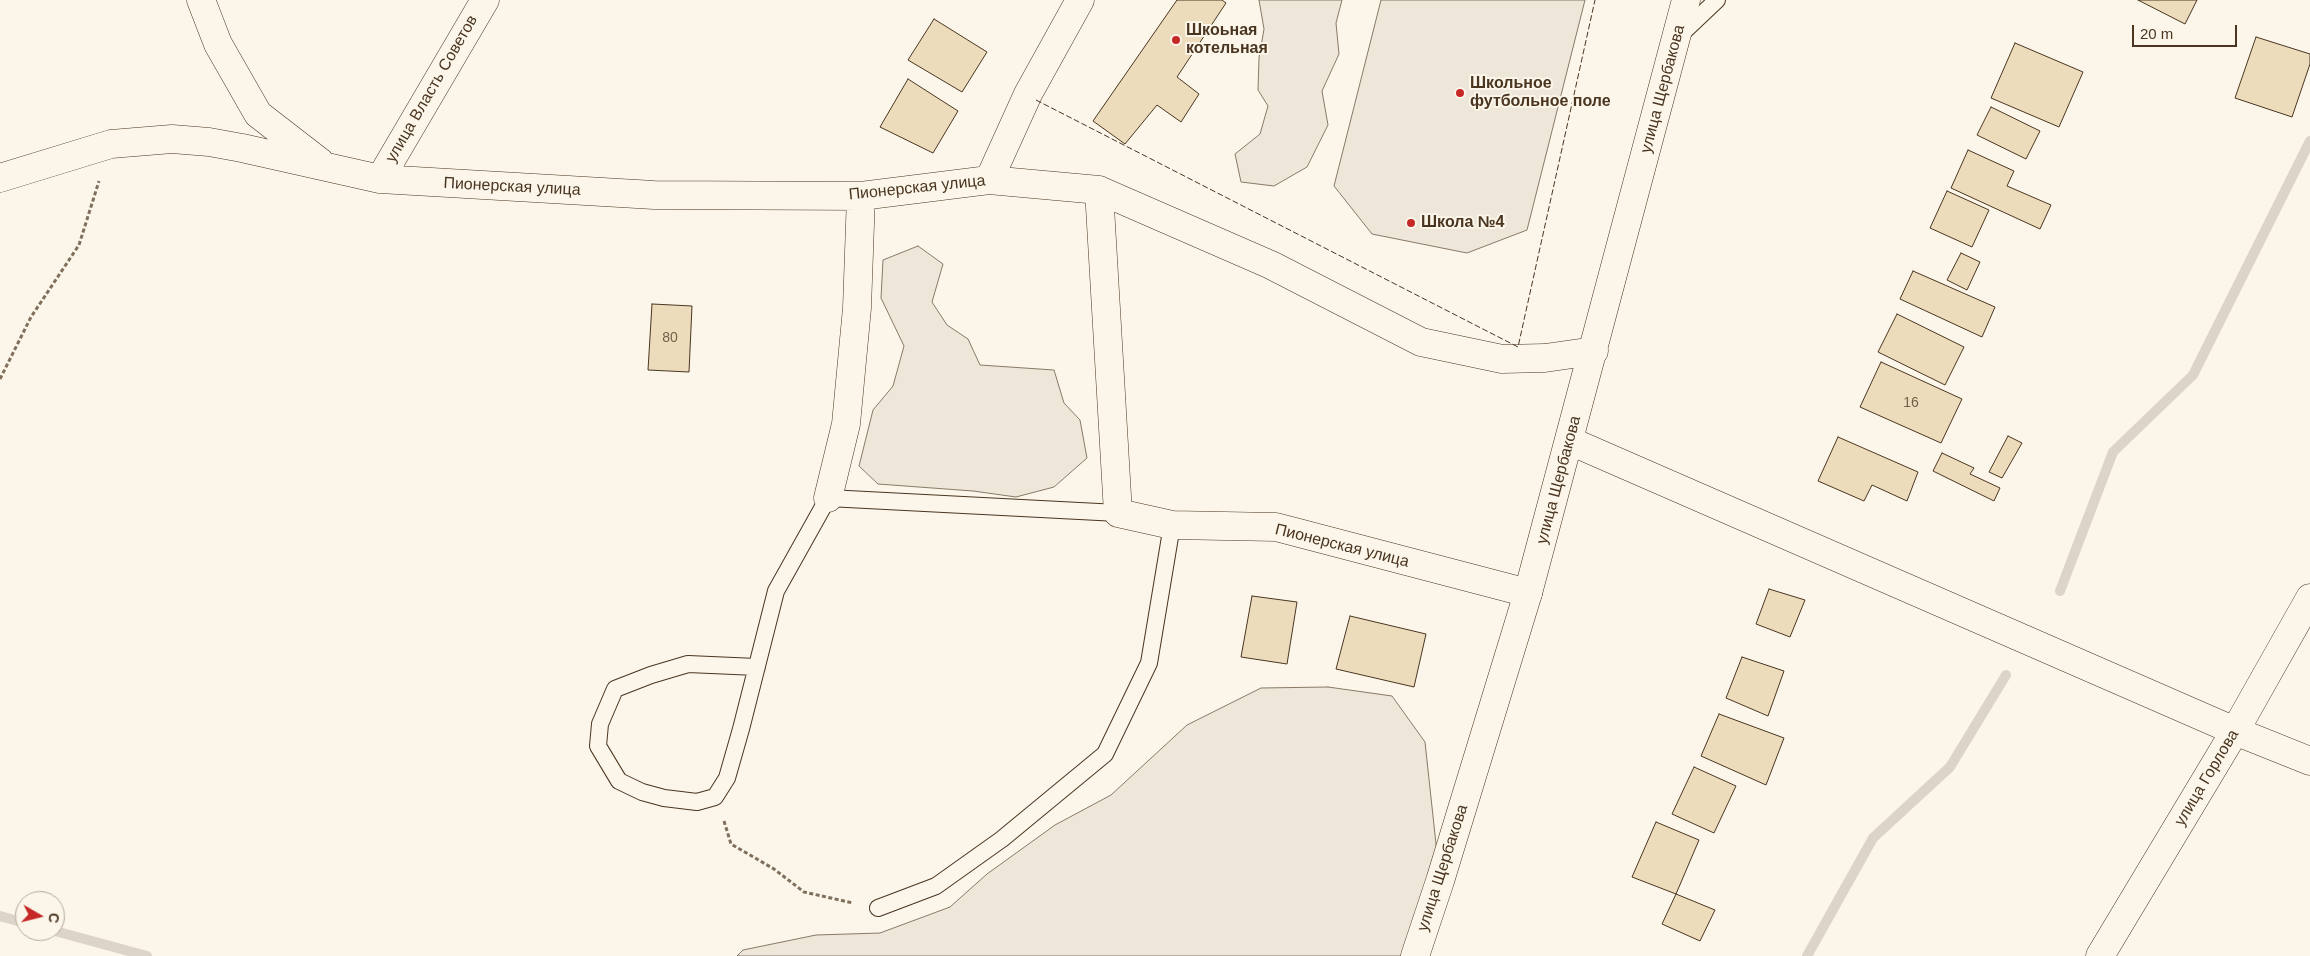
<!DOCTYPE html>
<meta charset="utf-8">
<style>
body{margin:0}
#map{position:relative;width:2310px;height:956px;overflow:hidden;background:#fbf6e9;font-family:Arial,sans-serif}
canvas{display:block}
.north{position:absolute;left:15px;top:891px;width:50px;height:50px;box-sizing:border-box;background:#fbf6e9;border:1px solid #b4a999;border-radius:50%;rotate:98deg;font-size:14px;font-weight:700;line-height:20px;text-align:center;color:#4a3520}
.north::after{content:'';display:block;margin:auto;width:18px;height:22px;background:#c62828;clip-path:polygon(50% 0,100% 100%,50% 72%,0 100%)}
.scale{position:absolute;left:2132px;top:25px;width:105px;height:22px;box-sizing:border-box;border:2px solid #4a3520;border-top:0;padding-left:6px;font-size:15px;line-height:18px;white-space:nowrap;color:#4a3520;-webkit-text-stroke:4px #fbf6e9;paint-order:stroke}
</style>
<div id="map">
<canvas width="2310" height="956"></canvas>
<div class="north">С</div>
<div class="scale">20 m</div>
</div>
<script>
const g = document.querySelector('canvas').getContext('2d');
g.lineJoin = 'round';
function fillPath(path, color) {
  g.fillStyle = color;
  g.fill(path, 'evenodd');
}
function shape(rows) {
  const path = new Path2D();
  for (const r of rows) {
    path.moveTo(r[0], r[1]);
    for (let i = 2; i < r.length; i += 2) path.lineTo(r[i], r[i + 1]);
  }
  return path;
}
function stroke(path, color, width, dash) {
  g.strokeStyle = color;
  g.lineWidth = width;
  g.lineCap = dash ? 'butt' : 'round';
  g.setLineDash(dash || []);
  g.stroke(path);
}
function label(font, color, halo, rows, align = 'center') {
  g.font = font + ' Arial,sans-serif';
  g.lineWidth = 4;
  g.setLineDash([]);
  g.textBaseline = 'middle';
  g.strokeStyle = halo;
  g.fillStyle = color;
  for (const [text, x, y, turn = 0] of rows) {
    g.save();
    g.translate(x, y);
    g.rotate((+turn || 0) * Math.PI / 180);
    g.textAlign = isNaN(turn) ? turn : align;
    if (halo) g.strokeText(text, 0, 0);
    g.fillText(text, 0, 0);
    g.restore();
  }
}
const green = shape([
 [1259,0,1342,0,1336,23,1339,54,1322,91,1328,125,1307,167,1274,186,1241,182,1235,154,1260,134,1268,106,1258,90,1259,58,1264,29,1259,0],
 [1381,0,1585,0,1527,230,1467,253,1372,234,1334,186,1381,0],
 [918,246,943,264,932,302,947,325,968,339,980,365,1054,370,1064,403,1080,420,1087,458,1054,487,1016,497,973,491,878,484,859,466,873,410,893,386,904,346,881,298,883,260,918,246],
 [1328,687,1392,696,1425,742,1440,881,1415,956,737,956,743,950,816,935,880,933,950,907,987,874,1055,825,1111,795,1187,725,1261,688,1328,687]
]);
fillPath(green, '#ede6d9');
stroke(green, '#887966', 1);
stroke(shape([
 [2060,591,2113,452,2193,375,2310,141],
 [0,916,25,923],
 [55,931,147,956],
 [1807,956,1873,838,1950,767,2006,675]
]), '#dcd4c6', 10);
const building = shape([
 [1177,0,1222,0,1226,3,1177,77,1199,94,1181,122,1157,105,1125,144,1093,121,1177,0],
 [2138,0,2197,0,2185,24,2138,0],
 [934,19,987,52,962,92,908,60,934,19],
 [2256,37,2310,54,2310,64,2292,117,2235,98,2256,37],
 [2015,43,2083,72,2059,127,1991,98,2015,43],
 [908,79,958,111,933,153,880,127,908,79],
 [1991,107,2040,131,2026,159,1977,135,1991,107],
 [1968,150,2014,171,2007,186,2051,205,2040,229,1951,188,1968,150],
 [1947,191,1989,210,1972,247,1930,228,1947,191],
 [1961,253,1980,262,1967,290,1947,280,1961,253],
 [1913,271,1995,307,1982,337,1900,299,1913,271],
 [652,304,692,306,689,372,648,370,652,304],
 [1897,314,1964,347,1945,385,1878,352,1897,314],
 [1881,362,1962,399,1941,443,1860,407,1881,362],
 [2008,436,2022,443,2002,478,1989,472,2008,436],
 [1838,437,1918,472,1907,501,1872,485,1864,501,1818,481,1838,437],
 [1942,453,1974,468,1970,474,2000,488,1994,501,1933,471,1942,453],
 [1769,589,1805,600,1790,637,1756,624,1769,589],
 [1252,596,1297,602,1287,664,1241,657,1252,596],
 [1350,616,1426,634,1414,687,1336,669,1350,616],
 [1742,657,1784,671,1768,716,1726,698,1742,657],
 [1719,714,1784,738,1766,785,1701,756,1719,714],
 [1694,767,1736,786,1714,833,1672,814,1694,767],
 [1656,822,1699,840,1676,894,1632,877,1656,822],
 [1676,894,1715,910,1700,941,1662,924,1676,894]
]);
fillPath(building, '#ecdcbc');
stroke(building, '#4a3520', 1);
const lane = shape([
 [1679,36,1717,0],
 [757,667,688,664,651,675,615,689,600,724,598,746,619,781,642,792,664,798,697,802,715,797,727,778,741,729,776,591,828,498,1118,513],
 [878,908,936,886,1002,839,1105,754,1149,663,1172,525]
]);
const street = shape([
 [201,0,218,44,258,114,320,162],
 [0,178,111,144,172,139,209,142,242,148,380,179,654,195,861,196,989,180,1099,190,1118,513,1172,525,1276,527,1528,593],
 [380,179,485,0],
 [989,180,1028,94,1080,0],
 [1099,190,1271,265,1421,342,1502,359,1545,358,1594,351],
 [1570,441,2235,731,2310,761],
 [828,498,846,424,857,308,861,196],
 [2100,956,2235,731,2310,598]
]);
const secondary = shape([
 [1415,956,1440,881,1528,593,1686,0]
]);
stroke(lane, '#4a3520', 18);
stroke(street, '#4a3520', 29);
stroke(secondary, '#4a3520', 29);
stroke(shape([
 [0,379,31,317,79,245,99,181],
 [724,821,731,844,774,869,804,892,853,903]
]), '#7f6f5c', 3, [4, 2.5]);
stroke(lane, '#fbf6e9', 16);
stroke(street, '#fbf6e9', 28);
stroke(secondary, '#fbf6e9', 28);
stroke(shape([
 [1036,100,1518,347,1595,0]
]), '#4a3520', 1, [6, 2.5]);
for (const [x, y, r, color] of [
 [1176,40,5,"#c62828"],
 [1460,93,5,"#c62828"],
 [1411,223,5,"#c62828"]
]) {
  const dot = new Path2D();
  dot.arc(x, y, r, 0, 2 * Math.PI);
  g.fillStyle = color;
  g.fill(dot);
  stroke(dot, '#fbf6e9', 2);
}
label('14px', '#725f47', null, [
 ["80",670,338],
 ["16",1911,403]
]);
label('bold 16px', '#4a3520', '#fbf6e9', [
 ["Шкоьная",1186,31],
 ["котельная",1186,49],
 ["Школьное",1470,84],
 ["футбольное поле",1470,102],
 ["Школа №4",1421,223]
], 'left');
label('16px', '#4a3520', '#fbf6e9', [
 ["улица Власть Советов",432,89,-60],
 ["улица Щербакова",1663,89,-75],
 ["Пионерская улица",512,187,3],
 ["Пионерская улица",917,188,-6],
 ["улица Щербакова",1559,480,-75],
 ["Пионерская улица",1342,546,14],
 ["улица Горлова",2207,778,-59],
 ["улица Щербакова",1443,868,-72]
]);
</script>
